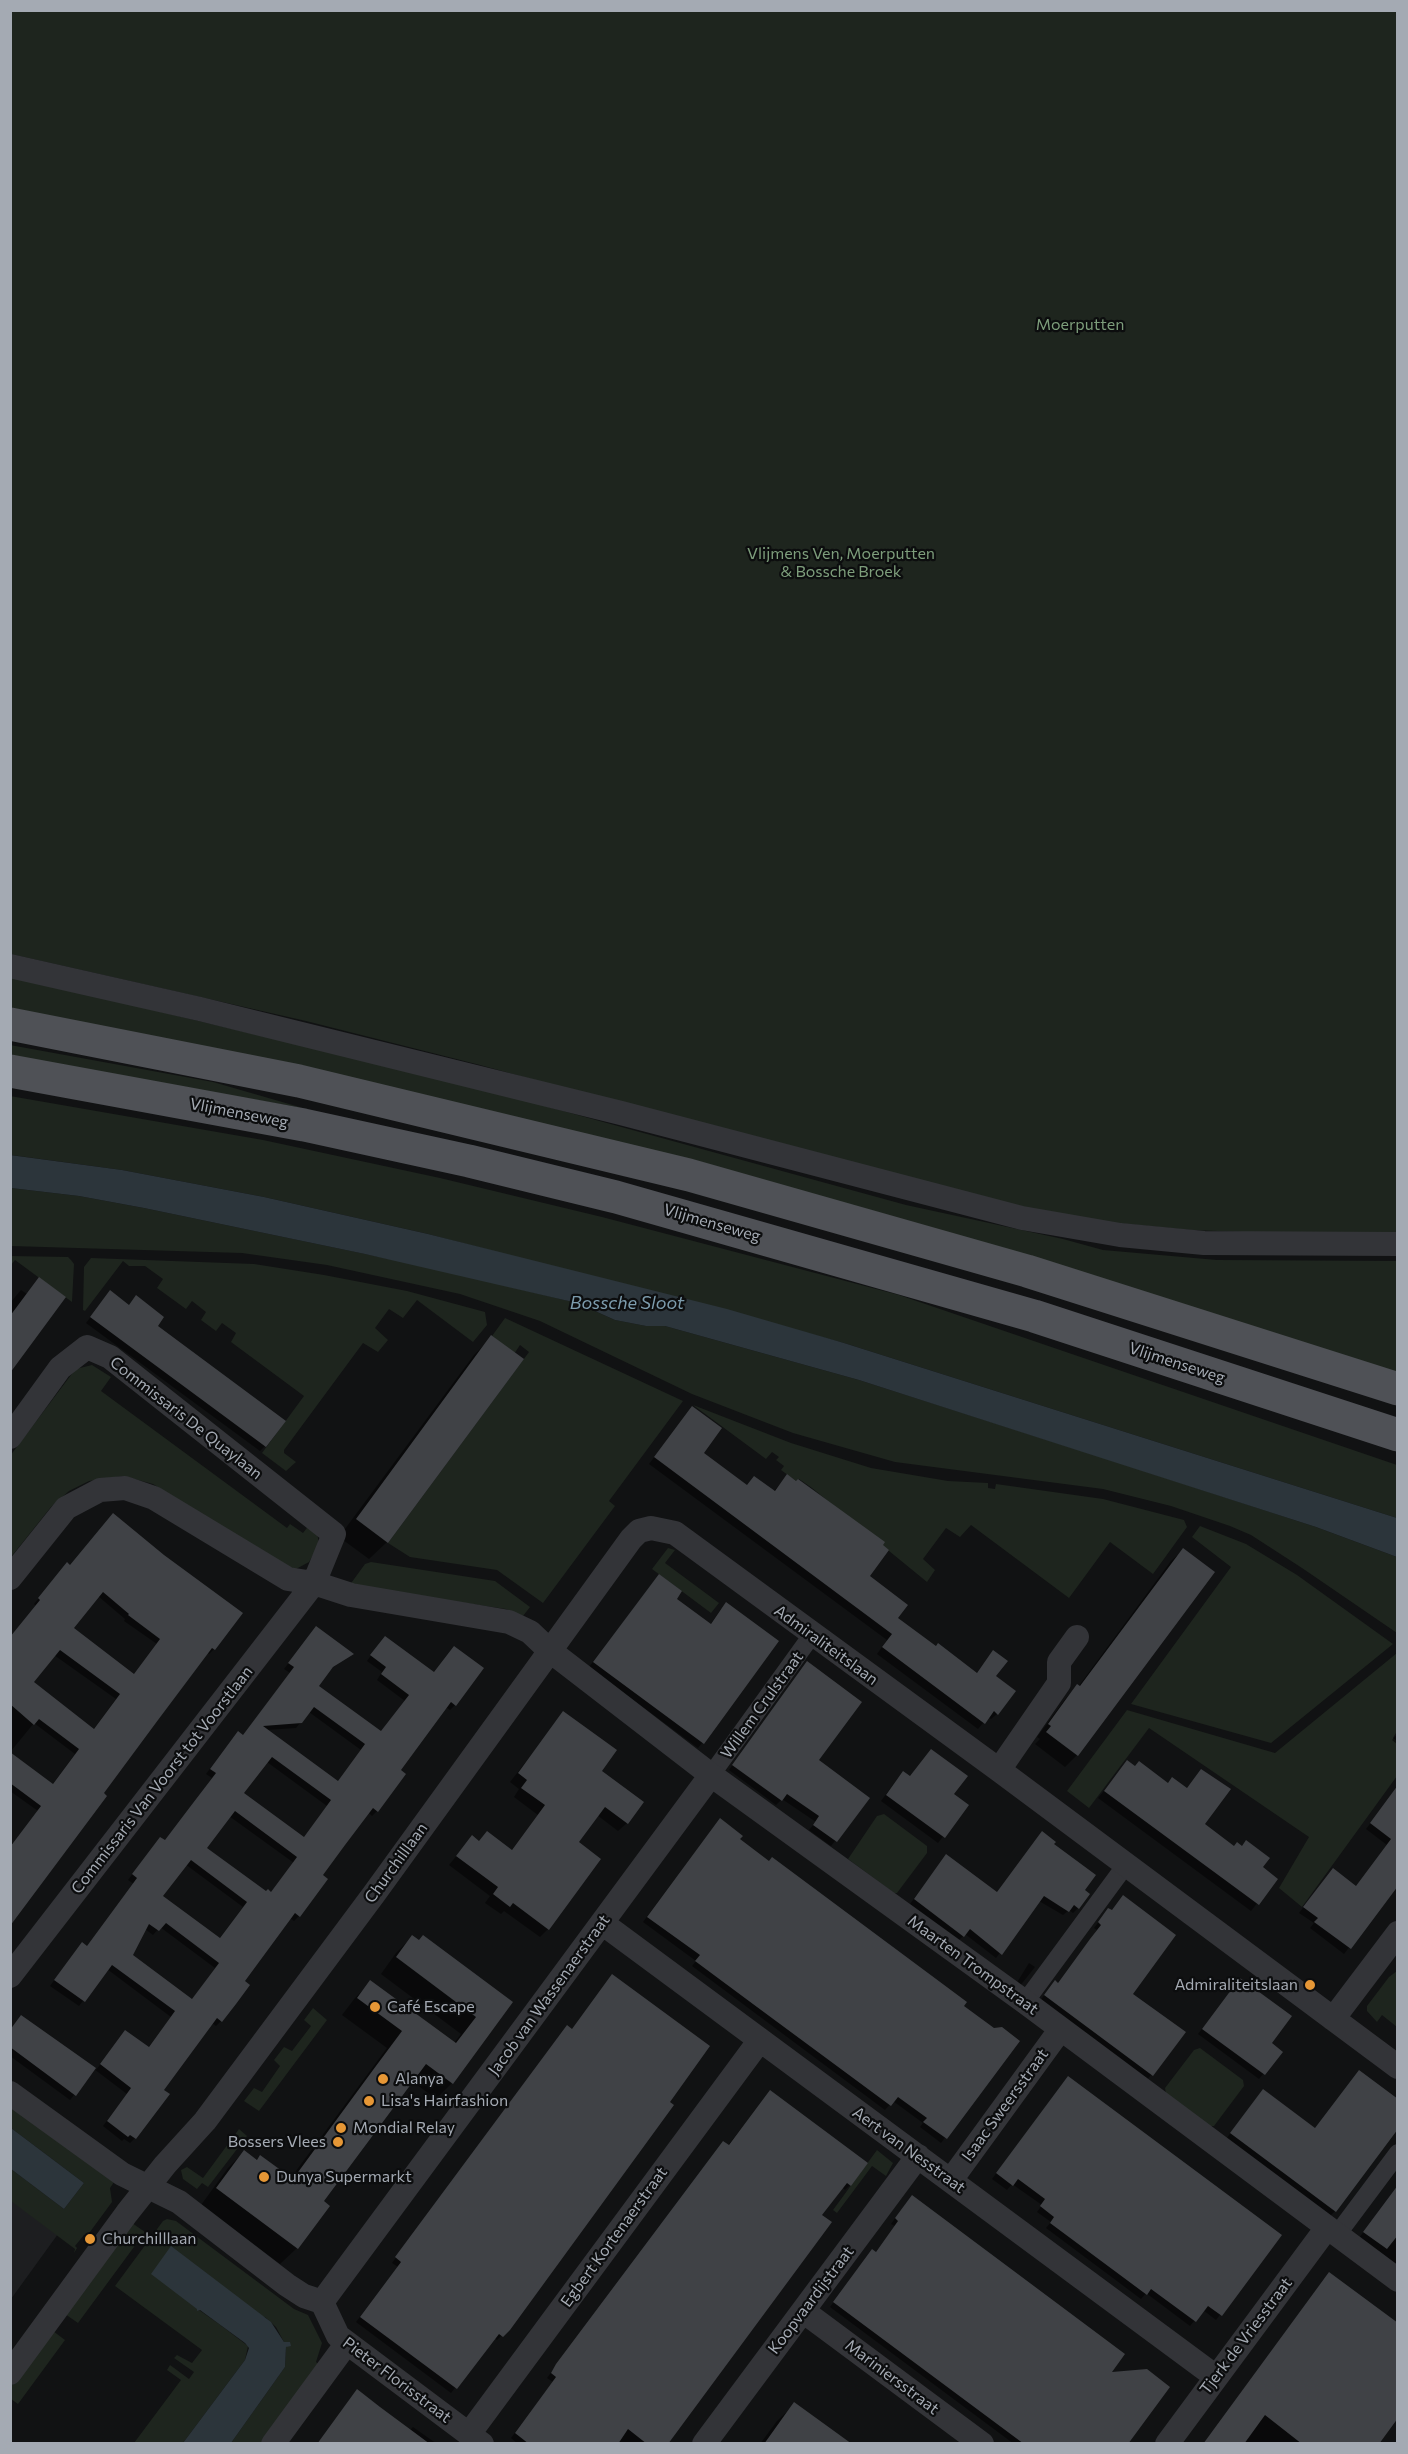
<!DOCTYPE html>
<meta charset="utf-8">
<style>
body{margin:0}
#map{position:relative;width:1408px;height:2454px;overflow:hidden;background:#111213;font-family:Commissioner,sans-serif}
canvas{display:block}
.frame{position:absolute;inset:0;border:12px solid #a4aab3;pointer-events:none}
</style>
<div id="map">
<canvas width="1408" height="2454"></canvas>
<div class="frame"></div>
</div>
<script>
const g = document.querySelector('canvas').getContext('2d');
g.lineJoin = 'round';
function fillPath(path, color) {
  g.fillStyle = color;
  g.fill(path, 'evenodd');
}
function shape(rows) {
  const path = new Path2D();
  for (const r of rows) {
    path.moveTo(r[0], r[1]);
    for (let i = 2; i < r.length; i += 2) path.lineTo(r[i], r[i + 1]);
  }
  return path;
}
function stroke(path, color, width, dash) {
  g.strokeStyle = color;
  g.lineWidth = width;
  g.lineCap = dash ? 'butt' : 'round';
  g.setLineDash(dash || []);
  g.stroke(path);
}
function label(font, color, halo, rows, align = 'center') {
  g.font = font + ' Commissioner,sans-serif';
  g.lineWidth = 4.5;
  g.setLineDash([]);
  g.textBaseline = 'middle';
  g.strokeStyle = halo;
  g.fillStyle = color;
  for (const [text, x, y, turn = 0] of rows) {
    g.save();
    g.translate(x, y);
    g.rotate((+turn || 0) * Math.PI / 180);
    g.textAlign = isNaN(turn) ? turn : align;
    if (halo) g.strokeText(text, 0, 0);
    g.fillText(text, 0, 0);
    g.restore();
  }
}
fillPath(shape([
 [11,2199,58,2234,11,2299]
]), '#1d1e20');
fillPath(shape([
 [10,11,1397,11,1397,1238,1191,1230,1029,1215,480,1065,306,1021,11,954],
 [10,976,472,1086,906,1205,1063,1239,1103,1250,1217,1260,1397,1261,1397,1374,11,1012],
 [10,1045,213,1082,303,1108,11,1058],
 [10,1096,263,1140,440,1178,602,1217,899,1295,1397,1465,1397,1518,844,1343,428,1234,264,1197,122,1170,11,1155],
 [11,1188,79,1196,144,1208,428,1267,577,1303,615,1320,646,1326,665,1326,859,1380,1107,1459,1316,1527,1397,1557,1397,1633,1302,1568,1251,1535,1230,1526,1171,1506,1103,1489,895,1462,793,1433,692,1394,540,1321,460,1294,327,1265,242,1253,11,1246],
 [10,1256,68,1257,71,1260,74,1264,72,1302,15,1260,11,1265],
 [91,1258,254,1264,324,1275,407,1291,485,1312,487,1325,473,1342,417,1300,403,1318,389,1309,375,1328,388,1340,378,1352,363,1343,284,1450,284,1453,296,1462,286,1471,262,1453,304,1396,231,1342,236,1333,222,1323,216,1331,201,1320,206,1312,192,1301,186,1309,157,1288,163,1279,145,1266,129,1266,123,1261,85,1311,83,1310,84,1267],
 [505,1318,683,1401,609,1501,615,1506,543,1603,497,1570,410,1557,388,1543,529,1352,520,1345,514,1354,492,1336],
 [92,1365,111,1377,101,1391,287,1528,290,1524,303,1533,310,1524,317,1531,319,1545,309,1562,296,1569,282,1565,153,1484,123,1476,89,1481,69,1491,51,1507,11,1557,10,1456,71,1375,76,1369],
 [693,1405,791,1443,871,1468,948,1481,988,1483,988,1488,995,1489,996,1484,1103,1499,1184,1520,1187,1527,1153,1574,1110,1542,1069,1598,971,1525,960,1537,946,1528,923,1559,935,1570,927,1582,812,1488,799,1479,796,1481,781,1470,784,1466,776,1460,779,1457,772,1452,766,1459],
 [1200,1526,1246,1544,1297,1575,1393,1644,1271,1743,1131,1704,1231,1567,1192,1537],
 [668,1548,675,1550,665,1563,719,1603,711,1613,652,1569],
 [371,1562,495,1581,530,1607,523,1616,506,1609,349,1586,365,1564],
 [1397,1653,1397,1731,1393,1738,1397,1741,1397,1776,1302,1907,1279,1888,1309,1837,1149,1728,1089,1808,1067,1791,1127,1710,1275,1753],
 [884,1814,927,1846,927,1853,897,1893,894,1893,848,1859,877,1816],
 [1397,1971,1397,2027,1382,2015,1377,2022,1367,2011,1367,2006,1389,1977],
 [313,2008,327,2020,259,2111,244,2101,254,2088,262,2092,280,2066,274,2060,284,2047,292,2051,311,2026,304,2020],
 [1200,2048,1243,2080,1244,2086,1214,2126,1209,2126,1166,2094,1165,2088,1194,2050],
 [11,2105,114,2182,110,2188,112,2202,87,2236,84,2235,75,2246,77,2248,74,2253,75,2249,11,2201,11,2169,64,2209,84,2183,11,2128],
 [239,2129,247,2136,208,2187,202,2183,197,2189,183,2179,181,2170,187,2167,203,2178],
 [877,2150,893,2163,886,2176,872,2166,837,2213,833,2210],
 [167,2219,176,2221,294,2309,308,2315,322,2343,316,2362,322,2367,265,2443,231,2443,285,2367,286,2347,290,2342,284,2342,276,2327,265,2317,198,2309,197,2311,199,2310,219,2324,248,2346,245,2360,183,2443,134,2443,181,2380,167,2370,170,2365,189,2379,194,2372,174,2358,177,2355,192,2363,202,2350,115,2286,163,2221],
 [132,2223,145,2232,78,2323,65,2314],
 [53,2331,65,2340,18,2404,11,2399,10,2387]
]), '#1e251e');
fillPath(shape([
 [10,1155,122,1170,264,1197,428,1234,727,1309,844,1343,1397,1518,1397,1557,1316,1527,859,1380,665,1326,646,1326,615,1320,577,1303,365,1254,144,1208,79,1196,11,1188],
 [11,2128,84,2183,64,2209,11,2169],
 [171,2246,271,2322,284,2342,290,2342,291,2346,286,2347,285,2367,231,2443,183,2443,245,2360,249,2348,245,2343,200,2310,197,2311,197,2309,151,2274]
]), '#2c353b');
fillPath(shape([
 [21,1290,27,1294,10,1370,10,1303],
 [110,1292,156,1326,265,1446,260,1451,86,1323],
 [492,1337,387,1542,369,1559,339,1537,474,1355],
 [687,1414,702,1453,746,1487,773,1492,787,1476,868,1577,896,1618,976,1674,993,1652,997,1714,991,1719,988,1717,978,1729,877,1654,887,1640,649,1464],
 [1183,1550,1077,1755,1065,1767,1035,1744,1040,1739,1037,1737,1066,1698,1078,1687,1171,1561],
 [163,1556,240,1613,214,1649,209,1654,207,1652,157,1719,10,1923,10,1841,13,1843,38,1811,10,1791,10,1638,36,1606,34,1604,63,1569,70,1566],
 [98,1596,125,1619,124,1621,157,1644,134,1676,72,1628],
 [54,1655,116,1699,93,1730,32,1682],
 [34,1723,75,1754,52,1785,12,1755,11,1751],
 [654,1581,675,1599,710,1625,721,1609,702,1743,698,1748,589,1667],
 [312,1633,352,1654,329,1670,317,1686,380,1733,405,1701,377,1680,382,1672,367,1661,380,1643,455,1705,450,1710,446,1707,399,1770,377,1811,372,1816,368,1812,321,1876,299,1916,294,1921,290,1918,243,1981,248,1985,221,2021,216,2026,212,2023,162,2090,168,2094,135,2138,130,2143,124,2139,122,2141,103,2126,127,2094,94,2069,70,2100,10,2056,10,2030,22,2017,96,2070,121,2037,148,2048,171,2017,107,1969,79,2006,50,1986,77,1949,87,1947,134,1884,128,1880,155,1844,164,1842,186,1814,212,1778,206,1774,233,1738,243,1737,290,1673,284,1669],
 [309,1712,361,1750,337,1783,266,1730,296,1728],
 [267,1762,327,1806,303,1839,242,1794],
 [229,1816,294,1863,271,1893,266,1893,205,1848],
 [185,1864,243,1907,219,1939,161,1897],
 [160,1927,215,1968,191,2001,131,1955,145,1929,153,1935],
 [802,1668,817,1761,868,1798,831,1846,809,1830,816,1822,782,1799,776,1805,729,1770],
 [564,1713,600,1771,627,1823,618,1831,597,1815,576,1843,548,1929,540,1937,504,1911,501,1914,485,1903,490,1896,449,1865,472,1837,478,1842,511,1851,538,1815,514,1797,519,1789,510,1782],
 [1398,1733,1398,1745,1392,1740],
 [931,1751,952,1794,967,1805,938,1843,881,1801,898,1778,910,1777],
 [1127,1762,1168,1784,1186,1789,1201,1771,1203,1825,1276,1879,1251,1911,1098,1798],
 [1389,1799,1398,1884,1344,1954,1310,1928,1314,1923,1299,1913,1328,1875,1356,1887,1387,1845,1366,1829],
 [715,1825,962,2007,993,2029,1017,2041,941,2143,920,2127,923,2123,893,2101,885,2110,692,1966,696,1961,643,1922],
 [1052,1844,1083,1890,1078,1908,1073,1913,1069,1910,1063,1915,1039,1901,996,1958,965,1934,958,1941,910,1904,942,1861,996,1894],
 [1104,1915,1131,1994,1184,2032,1147,2080,1040,2001,1050,1987,1057,1984,1097,1930,1094,1928],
 [412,1937,511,2003,452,2083,436,2099,412,2081,322,2202,297,2248,280,2264,201,2205,228,2168,244,2152,290,2179,387,2048,342,2015,355,1998,371,1982,454,2043,461,2034,381,1974,396,1953],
 [1029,1963,1035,1967,1019,1987,1016,1984],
 [1240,1980,1269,2044,1281,2052,1259,2079,1198,2034],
 [562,2032,508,2329,497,2340,494,2338,451,2393,356,2322,398,2267,392,2263],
 [1063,2083,1280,2236,1216,2320,1203,2310,1190,2326,1146,2293,1141,2299,1046,2228,1051,2222,1037,2212,1042,2205,1012,2184,1007,2190,992,2179],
 [1263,2091,1335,2211,1330,2216,1226,2139],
 [770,2092,850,2185,845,2190,842,2187,820,2215,666,2444,518,2444,511,2438,553,2382,547,2378,588,2323],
 [1398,2186,1398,2266,1359,2238],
 [907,2202,1108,2373,1126,2444,1014,2444,830,2307,868,2256,875,2253,895,2226,891,2224],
 [1324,2279,1377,2444,1203,2444],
 [352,2396,410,2430,413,2427,437,2444,317,2444],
 [795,2404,849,2444,760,2444,777,2421]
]), '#0007');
fillPath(shape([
 [39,1277,66,1297,10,1373,10,1316],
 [110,1290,129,1305,136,1295,164,1317,158,1326,286,1421,266,1447,90,1317],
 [491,1335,524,1359,388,1543,356,1519],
 [692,1406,722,1428,704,1453,747,1485,754,1476,775,1491,787,1474,796,1481,798,1479,885,1542,883,1545,889,1550,870,1576,908,1605,898,1618,936,1646,938,1643,977,1673,993,1650,1008,1661,996,1676,1016,1691,998,1715,994,1711,985,1724,882,1647,892,1634,654,1457],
 [113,1513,164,1555,243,1613,215,1650,212,1648,158,1720,104,1793,107,1796,10,1926,10,1847,41,1806,10,1783,10,1752,53,1784,79,1749,39,1719,34,1725,10,1704,10,1637,40,1600,38,1598,67,1562,70,1565],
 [103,1592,129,1614,128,1615,160,1639,134,1674,74,1628],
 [60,1650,120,1694,94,1729,34,1682],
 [1183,1548,1215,1572,1078,1756,1046,1732,1051,1726,1048,1724,1077,1684,1080,1686],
 [659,1574,682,1591,677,1599,711,1624,726,1602,779,1641,704,1744,593,1662],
 [316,1626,354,1654,333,1667,319,1686,381,1731,409,1695,381,1674,386,1667,370,1655,385,1636,434,1672,454,1646,484,1668,456,1706,451,1702,401,1770,406,1774,378,1812,373,1808,345,1845,323,1875,328,1879,300,1917,295,1913,245,1981,250,1985,236,2004,222,2022,217,2018,164,2090,170,2094,136,2139,130,2135,128,2137,107,2121,131,2088,100,2064,125,2030,149,2047,175,2011,112,1965,85,2002,54,1980,82,1942,87,1946,137,1878,132,1874,160,1837,165,1840,190,1807,216,1773,210,1769,238,1731,243,1735,294,1667,288,1663],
 [314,1707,365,1744,338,1781,263,1726,302,1723],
 [272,1757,331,1800,304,1837,244,1793],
 [235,1811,297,1857,271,1892,268,1889,266,1891,207,1848],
 [191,1860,247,1902,220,1938,163,1896],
 [166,1923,219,1963,192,1999,133,1955,149,1924,159,1931],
 [807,1661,862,1702,819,1760,870,1798,837,1842,813,1825,819,1816,787,1794,782,1801,732,1765],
 [563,1711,617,1750,602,1771,644,1802,628,1824,605,1807,579,1842,601,1859,549,1930,513,1903,510,1907,493,1894,498,1887,456,1856,472,1835,479,1841,487,1831,512,1850,545,1805,521,1788,527,1780,518,1773],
 [931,1749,968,1776,954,1794,969,1805,945,1838,886,1795,903,1771,910,1776],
 [1127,1760,1135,1766,1139,1761,1168,1783,1172,1777,1187,1788,1201,1769,1231,1789,1205,1824,1234,1846,1237,1842,1242,1846,1246,1840,1270,1858,1263,1867,1278,1879,1259,1905,1104,1791],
 [1398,1785,1398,1886,1351,1949,1314,1922,1318,1918,1303,1907,1333,1868,1356,1886,1391,1839,1370,1823],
 [720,1818,743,1836,740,1839,769,1861,772,1857,967,2002,964,2006,994,2028,1002,2027,1020,2041,947,2139,923,2122,927,2118,898,2097,891,2106,757,2007,695,1961,700,1955,647,1917],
 [1042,1831,1056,1842,1054,1844,1096,1875,1085,1890,1090,1894,1079,1909,1074,1905,1069,1912,1044,1896,1002,1955,970,1929,964,1937,914,1899,946,1854,997,1892],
 [1123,1895,1176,1935,1133,1994,1186,2032,1153,2076,1044,1995,1055,1980,1058,1983,1090,1939,1101,1925,1098,1922,1108,1908,1112,1910],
 [412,1935,419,1940,423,1935,513,2002,453,2084,426,2064,324,2201,330,2206,298,2249,216,2188,244,2150,257,2160,260,2155,293,2179,373,2070,402,2031,357,1998,370,1980,456,2043,476,2017,396,1957],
 [612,1974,710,2046,670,2102,674,2105,510,2330,503,2337,499,2334,457,2389,360,2317,401,2262,395,2257,567,2025,572,2029],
 [1240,1978,1292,2016,1272,2043,1283,2052,1265,2075,1202,2029],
 [21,2015,96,2068,76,2096,10,2047,10,2030],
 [1359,2070,1398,2099,1398,2129,1336,2212,1230,2133,1263,2089,1315,2128],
 [1068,2076,1282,2235,1222,2316,1208,2306,1196,2322,1151,2289,1147,2295,1050,2223,1054,2217,1040,2206,1045,2199,1018,2179,1013,2186,996,2173],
 [770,2090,868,2163,851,2186,847,2183,822,2215,832,2222,668,2444,647,2444,628,2429,618,2444,529,2444,515,2433,556,2377,551,2373,556,2364,723,2141,729,2145],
 [1398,2185,1398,2235,1387,2249,1363,2232],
 [912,2195,1125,2354,1112,2372,1147,2369,1170,2387,1128,2444,1024,2444,833,2302,872,2249,876,2252,898,2221,895,2218],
 [1329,2272,1398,2323,1398,2418,1379,2444,1302,2444,1265,2415,1244,2444,1203,2444],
 [357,2389,380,2407,430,2444,317,2444],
 [794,2402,852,2444,764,2444]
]), '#404246');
stroke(shape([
 [711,1775,812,1635],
 [1025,2002,1125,1866],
 [1336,2236,1398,2153]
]), '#333438', 18);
stroke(shape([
 [10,966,200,1009,621,1113,1022,1218,1120,1235,1204,1243,1398,1244],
 [10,1437,60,1368,87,1347,110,1357,334,1534,314,1583,10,1976],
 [10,1578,66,1508,100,1490,125,1488,154,1498,288,1579,314,1583,351,1595,509,1622,530,1632,549,1650,711,1775,1025,2002,1398,2280],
 [999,1770,1059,1683,1059,1662,1077,1637],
 [602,1923,1216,2377],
 [1333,2019,1398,1933],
 [10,2093,122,2174,179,2202,287,2285,304,2296,322,2302,338,2336,482,2444],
 [951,2180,1060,2030],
 [322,2302,711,1775],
 [803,2311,982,2444],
 [10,2373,127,2213,165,2165,205,2121,374,1894,631,1539,639,1531,651,1528,675,1533,999,1770,1398,2067],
 [469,2434,760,2040],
 [273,2444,347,2343],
 [704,2444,918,2156],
 [1167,2444,1326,2229]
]), '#333438', 24);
stroke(shape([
 [10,1024,299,1081,689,1175,1027,1271,1398,1389],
 [10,1071,304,1125,469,1161,616,1197,1034,1316,1398,1435]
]), '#4f5156', 33);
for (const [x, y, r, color] of [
 [1310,1985,6,"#e69736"],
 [375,2007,6,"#e69736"],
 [383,2079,6,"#e69736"],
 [369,2101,6,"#e69736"],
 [341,2128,6,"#e69736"],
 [338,2142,6,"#e69736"],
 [264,2177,6,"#e69736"],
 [90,2239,6,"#e69736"]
]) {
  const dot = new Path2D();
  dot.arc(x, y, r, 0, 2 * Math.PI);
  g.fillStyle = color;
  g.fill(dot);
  stroke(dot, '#0c0d0e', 2);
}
label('16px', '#7d9d7b', '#0c0d0e', [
 ["Moerputten",1080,325],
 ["Vlijmens Ven, Moerputten",841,554],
 ["& Bossche Broek",841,572]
]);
label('16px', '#a4aab3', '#0c0d0e', [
 ["Vlijmenseweg",239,1113,11],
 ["Vlijmenseweg",712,1223,16],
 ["Vlijmenseweg",1177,1363,18],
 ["Commissaris De Quaylaan",186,1418,38],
 ["Admiraliteitslaan",826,1645,36],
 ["Willem Crulstraat",762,1705,-54],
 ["Commissaris Van Voorst tot Voorstlaan",162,1780,-52],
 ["Churchilllaan",396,1863,-54],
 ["Maarten Trompstraat",973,1965,36],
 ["Jacob van Wassenaerstraat",549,1995,-54],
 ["Isaac Sweersstraat",1005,2105,-54],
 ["Aert van Nesstraat",909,2150,36],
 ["Egbert Kortenaerstraat",614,2237,-54],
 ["Koopvaardijstraat",811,2300,-53],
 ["Tjerk de Vriesstraat",1246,2336,-53],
 ["Mariniersstraat",892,2377,37],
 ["Pieter Florisstraat",397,2380,37]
]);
label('16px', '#a4aab3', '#0c0d0e', [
 ["Admiraliteitslaan",1298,1985,"right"],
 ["Café Escape",387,2007],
 ["Alanya",395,2079],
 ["Lisa's Hairfashion",381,2101],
 ["Mondial Relay",353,2128],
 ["Bossers Vlees",326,2142,"right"],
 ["Dunya Supermarkt",276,2177],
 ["Churchilllaan",102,2239]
], 'left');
label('italic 18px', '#7c9bac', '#0c0d0e', [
 ["Bossche Sloot",627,1303]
]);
</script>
